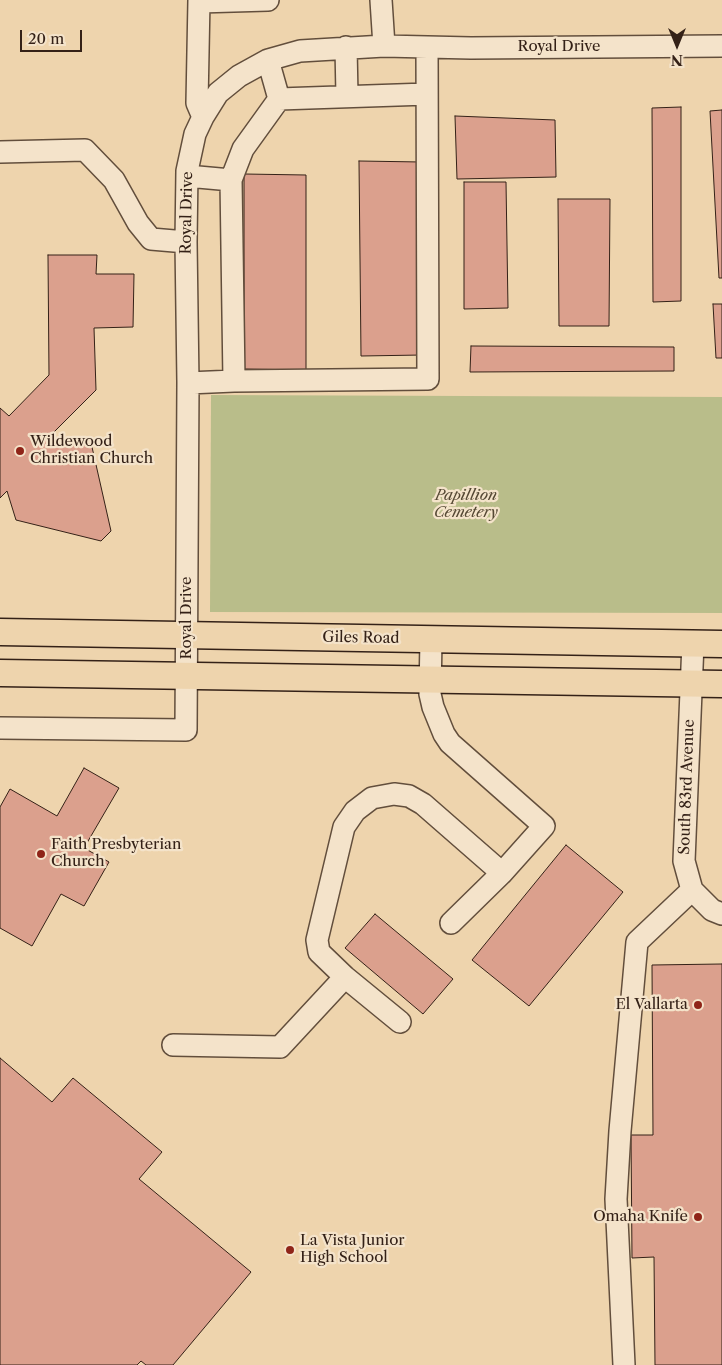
<!DOCTYPE html>
<style>
body{margin:0}
#map{position:relative;width:722px;height:1365px;overflow:hidden;background:#eed4ad;font-family:"Libre Caslon Text",serif}
canvas{display:block}
.north{position:absolute;left:652px;top:20px;width:50px;height:50px;-webkit-text-stroke:4px #f4e3ca;paint-order:stroke;rotate:180deg;font-size:14px;font-weight:700;line-height:20px;text-align:center;color:#342117}
.north::after{content:'';display:block;margin:auto;width:18px;height:22px;background:#342117;clip-path:polygon(50% 0,100% 100%,50% 72%,0 100%)}
.scale{position:absolute;left:20px;top:30px;width:62px;height:22px;box-sizing:border-box;border:2px solid #342117;border-top:0;padding-left:6px;font-size:15px;line-height:18px;white-space:nowrap;color:#342117;-webkit-text-stroke:4px #f4e3ca;paint-order:stroke}
</style>
<div id="map">
<canvas width="722" height="1365"></canvas>
<div class="north">N</div>
<div class="scale">20 m</div>
</div>
<script>
const g = document.querySelector('canvas').getContext('2d');
g.lineJoin = 'round';
function fillPath(path, color) {
  g.fillStyle = color;
  g.fill(path, 'evenodd');
}
function shape(rows) {
  const path = new Path2D();
  for (const r of rows) {
    path.moveTo(r[0], r[1]);
    for (let i = 2; i < r.length; i += 2) path.lineTo(r[i], r[i + 1]);
  }
  return path;
}
function stroke(path, color, width, dash) {
  g.strokeStyle = color;
  g.lineWidth = width;
  g.lineCap = dash ? 'butt' : 'round';
  g.setLineDash(dash || []);
  g.stroke(path);
}
function label(font, color, halo, rows, align = 'center') {
  g.font = font + ' "Libre Caslon Text",serif';
  g.lineWidth = 4.5;
  g.setLineDash([]);
  g.textBaseline = 'middle';
  g.strokeStyle = halo;
  g.fillStyle = color;
  for (const [text, x, y, turn = 0] of rows) {
    g.save();
    g.translate(x, y);
    g.rotate((+turn || 0) * Math.PI / 180);
    g.textAlign = isNaN(turn) ? turn : align;
    if (halo) g.strokeText(text, 0, 0);
    g.fillText(text, 0, 0);
    g.restore();
  }
}
fillPath(shape([
 [211,395,722,397,722,613,210,612]
]), '#b9bd8a');
const building = shape([
 [681,107,681,301,653,302,652,108,681,107],
 [722,110,722,278,719,278,710,111,722,110],
 [455,116,555,120,556,177,457,179,455,116],
 [359,161,421,162,422,355,361,356,359,161],
 [244,174,306,175,306,370,244,369,244,174],
 [464,182,506,182,508,308,464,309,464,182],
 [558,199,610,199,609,326,559,326,558,199],
 [48,255,97,255,96,274,134,274,133,327,94,328,96,390,50,436,92,447,111,531,101,541,16,520,7,491,0,498,0,408,9,416,49,375,48,255],
 [713,304,722,304,722,358,716,358,713,304],
 [471,346,674,347,674,371,470,372,471,346],
 [84,768,119,788,84,848,109,862,84,906,61,894,32,946,0,928,0,807,10,789,57,816,84,768],
 [566,845,623,892,529,1006,472,960,566,845],
 [375,914,453,979,423,1014,345,948,375,914],
 [722,964,722,1365,655,1365,654,1257,632,1258,631,1135,653,1135,652,965,722,964],
 [0,1058,52,1102,73,1078,162,1152,139,1179,251,1272,173,1365,146,1365,141,1361,137,1365,0,1365,0,1058]
]);
fillPath(building, '#dba08d');
stroke(building, '#342117', 1);
const minor = shape([
 [199,0,197,103,203,117],
 [381,0,384,46],
 [199,2,268,0],
 [346,47,347,96],
 [268,60,279,99,243,149,231,180,234,381,428,379,427,47],
 [279,99,427,94],
 [0,152,85,150,114,180,138,223,151,239,186,242],
 [187,176,231,180],
 [188,383,234,381],
 [431,639,430,694,433,707,444,734,450,743,544,826,502,873,451,923],
 [693,643,684,861,692,890,712,910,722,914],
 [0,728,186,730,188,383,186,242,187,171,195,134,203,117,218,93,239,76,268,60,300,51,384,46,471,48,722,46],
 [400,1022,345,977,319,952,317,940,344,827,355,811,372,798,394,794,409,796,423,804,502,873],
 [173,1045,280,1047,345,977],
 [624,1365,616,1199,620,1131,637,942,692,890]
]);
const major = shape([
 [0,632,722,644],
 [0,673,722,684]
]);
stroke(minor, '#624e3c', 24);
stroke(major, '#342117', 29);
stroke(minor, '#f4e3ca', 21);
stroke(major, '#eed4ad', 26);
for (const [x, y, r, color] of [
 [20,451,5,"#8f2418"],
 [41,854,5,"#8f2418"],
 [698,1005,5,"#8f2418"],
 [698,1217,5,"#8f2418"],
 [290,1250,5,"#8f2418"]
]) {
  const dot = new Path2D();
  dot.arc(x, y, r, 0, 2 * Math.PI);
  g.fillStyle = color;
  g.fill(dot);
  stroke(dot, '#f4e3ca', 2);
}
label('15px', '#342117', '#f4e3ca', [
 ["Royal Drive",559,47],
 ["Royal Drive",187,213,-89],
 ["Royal Drive",187,618,-90],
 ["Giles Road",361,638,1],
 ["South 83rd Avenue",687,787,-88]
]);
label('15px', '#342117', '#f4e3ca', [
 ["Wildewood",30,442],
 ["Christian Church",30,459],
 ["Faith Presbyterian",51,845],
 ["Church",51,862],
 ["El Vallarta",688,1005,"right"],
 ["Omaha Knife",688,1217,"right"],
 ["La Vista Junior",300,1241],
 ["High School",300,1258]
], 'left');
label('italic 15px', '#554834', '#f4e3ca', [
 ["Papillion",466,496],
 ["Cemetery",466,513]
]);
</script>
